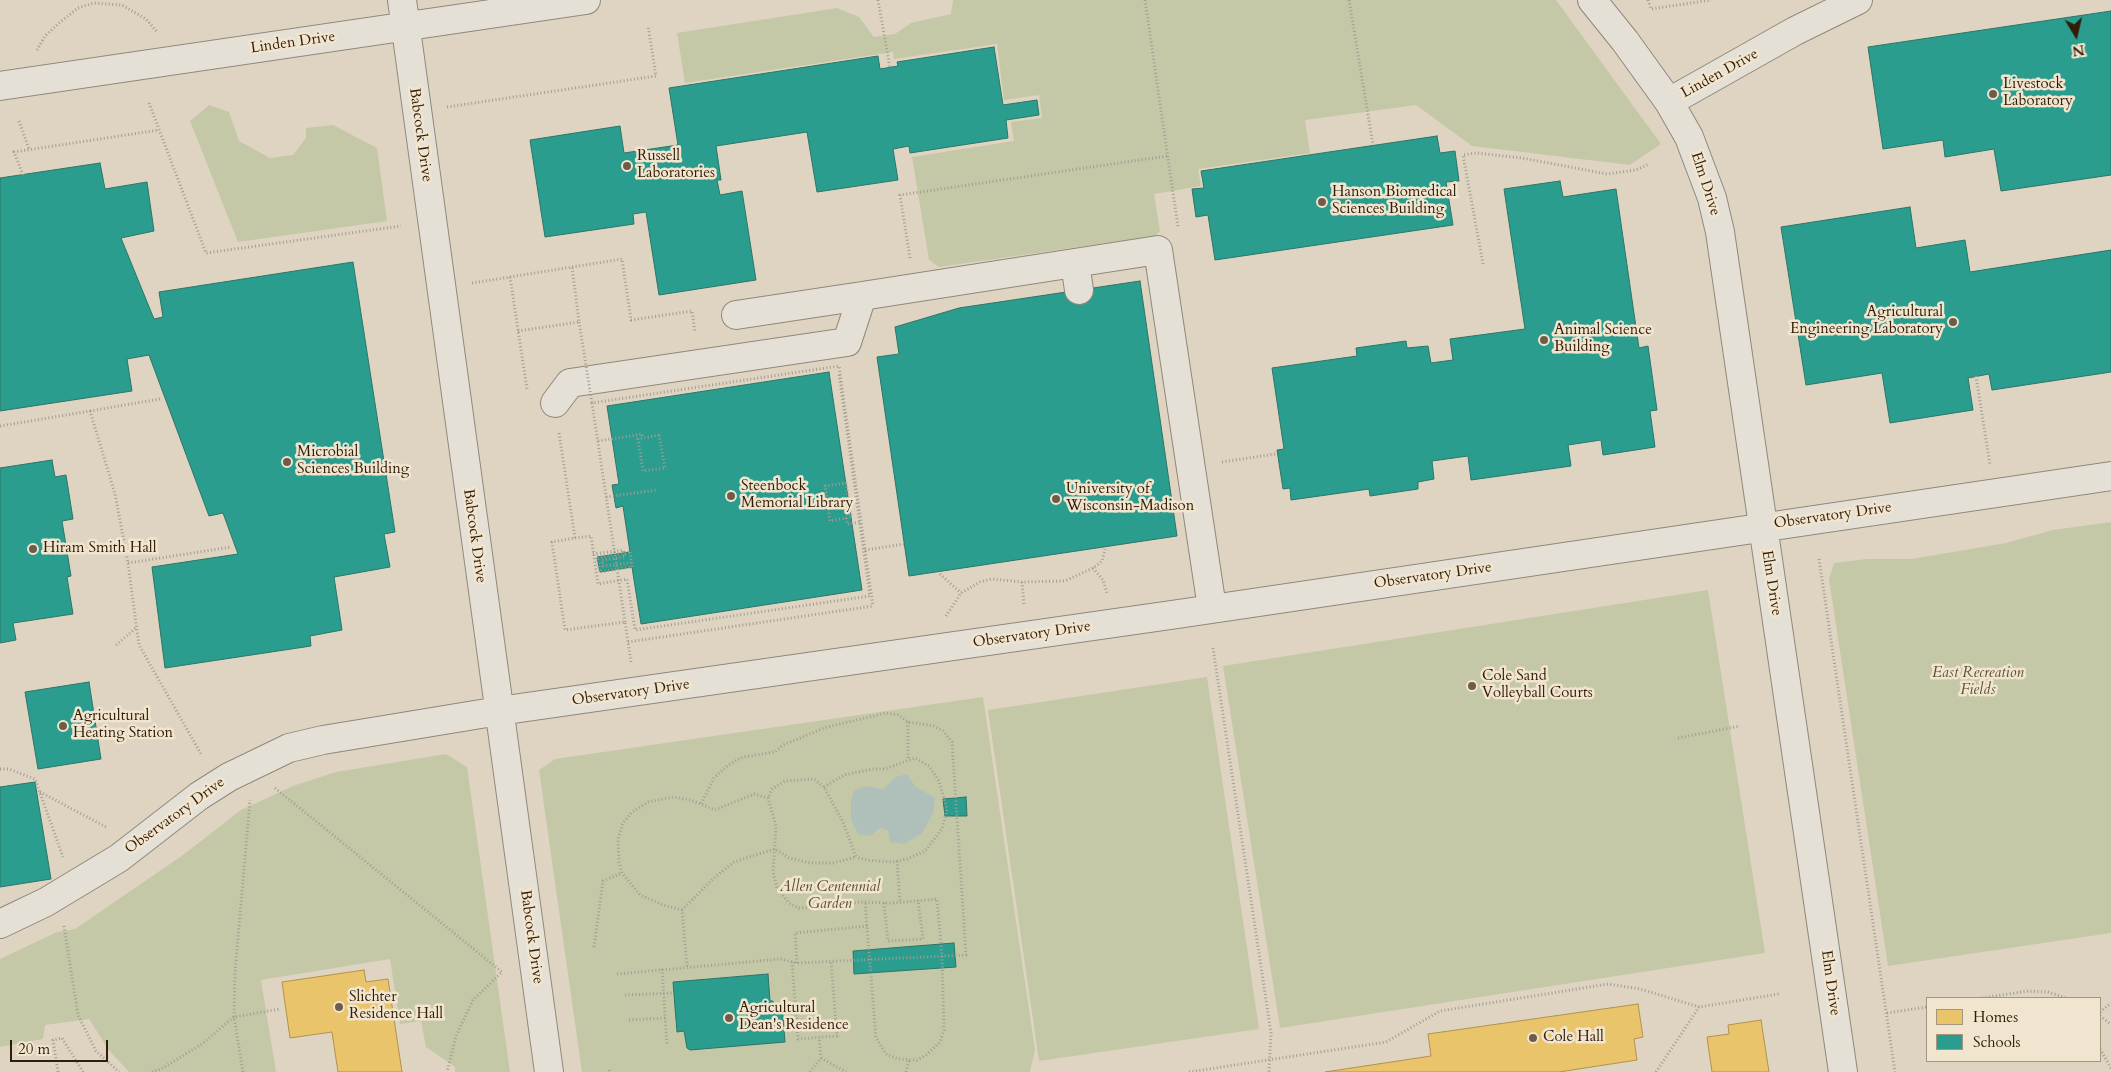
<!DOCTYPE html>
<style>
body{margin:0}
#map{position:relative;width:2111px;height:1072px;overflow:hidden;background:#ded4c1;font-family:Cardo,serif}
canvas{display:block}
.legend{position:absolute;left:1926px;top:997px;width:175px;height:65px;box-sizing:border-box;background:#f1e5cf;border:1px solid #a4957f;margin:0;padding:6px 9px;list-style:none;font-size:15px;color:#311c07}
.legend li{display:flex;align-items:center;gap:10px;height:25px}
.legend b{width:25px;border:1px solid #a4957f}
.north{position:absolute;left:2051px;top:10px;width:50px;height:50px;-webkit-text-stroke:4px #f1e5cf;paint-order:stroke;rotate:171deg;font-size:14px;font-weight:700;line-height:20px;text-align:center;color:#311c07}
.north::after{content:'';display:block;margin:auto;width:18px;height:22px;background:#311c07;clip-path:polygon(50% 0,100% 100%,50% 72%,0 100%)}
.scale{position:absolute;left:10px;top:1040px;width:98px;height:22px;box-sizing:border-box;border:2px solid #311c07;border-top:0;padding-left:6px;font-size:15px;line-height:18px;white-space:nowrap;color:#311c07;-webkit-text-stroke:4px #f1e5cf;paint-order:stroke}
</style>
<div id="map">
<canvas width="2111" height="1072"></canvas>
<ul class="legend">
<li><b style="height:14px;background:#e9c46a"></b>Homes</li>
<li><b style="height:14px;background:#2a9d8f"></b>Schools</li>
</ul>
<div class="north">N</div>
<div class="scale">20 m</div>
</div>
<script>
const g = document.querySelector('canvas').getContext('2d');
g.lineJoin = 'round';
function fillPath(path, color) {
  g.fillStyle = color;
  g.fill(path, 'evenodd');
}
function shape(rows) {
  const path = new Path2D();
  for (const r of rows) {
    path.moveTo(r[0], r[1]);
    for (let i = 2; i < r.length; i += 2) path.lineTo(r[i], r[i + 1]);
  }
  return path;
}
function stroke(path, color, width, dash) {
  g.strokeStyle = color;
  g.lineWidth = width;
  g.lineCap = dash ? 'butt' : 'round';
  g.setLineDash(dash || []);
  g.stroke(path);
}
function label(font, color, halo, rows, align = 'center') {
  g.font = font + ' Cardo,serif';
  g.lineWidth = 5;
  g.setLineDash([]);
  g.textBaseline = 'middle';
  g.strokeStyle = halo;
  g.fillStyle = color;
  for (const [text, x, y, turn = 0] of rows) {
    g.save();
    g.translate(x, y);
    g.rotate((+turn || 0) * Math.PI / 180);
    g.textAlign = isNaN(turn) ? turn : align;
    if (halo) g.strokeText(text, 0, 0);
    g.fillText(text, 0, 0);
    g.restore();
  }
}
fillPath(shape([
 [953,0,1556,0,1661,144,1630,165,1472,146,1416,105,1305,120,1310,153,1198,169,1201,186,1154,194,1160,231,1155,236,939,267,929,260,912,157,1014,141,1011,122,1042,118,1039,95,1004,100,997,44,894,59,893,52,685,83,677,33,837,8,859,17,874,37,895,34,911,23,951,14],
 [209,105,229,112,239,141,270,158,293,155,306,138,306,128,333,125,377,148,387,221,238,242,190,121],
 [2111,522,2111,933,1888,966,1829,579,1834,563,1866,559,1911,559,2006,543,2053,530],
 [1708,590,1765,953,1280,1028,1223,666],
 [1207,677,1259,1029,1039,1061,988,710],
 [983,697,1035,1050,1030,1072,582,1072,539,770,555,759],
 [446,754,467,767,510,1072,455,1072,455,1067,426,1047,421,1021,400,1024,390,959,261,980,276,1072,129,1072,108,1049,89,1019,45,1025,43,1039,0,1047,0,959,57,932,75,929,183,855,241,810,293,786,336,772]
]), '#c5c8a7');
fillPath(shape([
 [907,774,915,786,935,798,933,813,922,833,904,844,890,842,888,830,880,828,870,836,858,834,851,820,851,801,854,791,866,786,883,789,896,777]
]), '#aec0b9');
const homes = shape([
 [364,970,366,982,388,979,402,1072,338,1072,332,1032,290,1038,282,982,364,970],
 [1638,1004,1643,1037,1634,1039,1637,1060,1559,1072,1325,1072,1431,1056,1428,1034,1638,1004],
 [1761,1020,1769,1072,1712,1072,1707,1037,1729,1034,1728,1025,1761,1020]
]);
fillPath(homes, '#e9c46a');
stroke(homes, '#b2924c', 1);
const schools = shape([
 [2111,11,2111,175,2001,191,1994,149,1945,157,1943,140,1883,149,1868,47,2111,11],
 [994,47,1003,105,1037,100,1039,115,1006,120,1008,138,910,153,909,146,893,149,898,180,817,192,807,132,716,146,721,180,717,180,720,195,742,191,756,280,659,295,646,212,633,214,634,224,545,237,530,140,620,126,624,153,678,145,669,88,878,56,880,69,898,66,897,62,994,47],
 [1437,136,1440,153,1455,151,1459,181,1446,182,1453,225,1215,260,1208,215,1196,217,1192,189,1204,188,1201,171,1437,136],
 [100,163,105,189,147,182,154,231,121,238,154,319,163,317,159,292,353,262,395,532,384,534,390,567,334,577,342,630,310,636,311,646,165,668,152,567,238,554,223,513,209,516,149,355,127,359,132,391,0,411,0,178,100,163],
 [1560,181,1563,197,1616,189,1639,348,1648,346,1657,410,1650,411,1655,447,1603,455,1601,440,1568,445,1571,466,1471,480,1468,456,1432,461,1434,479,1418,482,1418,489,1370,496,1369,489,1291,500,1290,488,1283,489,1277,450,1284,449,1272,368,1357,356,1356,348,1406,341,1407,348,1428,346,1431,363,1453,360,1450,339,1525,329,1504,189,1560,181],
 [1910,207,1916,248,1965,240,1970,272,2111,250,2111,372,1992,390,1989,374,1968,378,1973,410,1890,423,1882,373,1806,385,1781,227,1910,207],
 [1140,281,1177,536,909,576,877,357,899,354,895,327,959,308,1140,281],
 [829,372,862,590,641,624,632,567,600,572,597,557,630,552,623,506,616,508,612,485,619,484,607,406,829,372],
 [52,460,55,477,66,475,73,519,62,521,71,576,67,577,73,614,13,623,16,640,0,643,0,468,52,460],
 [89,682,101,759,38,769,25,692,89,682],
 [35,782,51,879,0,887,0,787,35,782],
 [966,797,967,816,945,816,943,799,966,797],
 [954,943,956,967,854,974,853,951,954,943],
 [768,974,770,1001,773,1001,773,1004,782,1004,785,1042,690,1050,687,1048,684,1031,677,1032,673,982,768,974]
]);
fillPath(schools, '#2a9d8f');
stroke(schools, '#2c7666', 1);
const minor = shape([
 [402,0,549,1072],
 [1592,0,1625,41,1669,102,1689,137,1712,198,1720,232,1843,1072],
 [0,86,586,0],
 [1669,102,1795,31,1858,0],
 [1075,263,1079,290],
 [736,315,862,296],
 [555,403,570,383,847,342,862,296,1158,250,1212,608],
 [0,924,46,902,119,858,199,796,229,777,289,748,323,740,499,711,1178,614,2111,476]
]);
stroke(minor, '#90887b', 30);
stroke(shape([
 [878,0,890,68],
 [1145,0,1178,227],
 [1349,0,1373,145],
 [1648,0,1651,9,1711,0],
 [37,50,45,36,58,24,78,8,93,3,122,5,146,19,158,33],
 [149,103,206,253,401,226],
 [447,107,656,76,648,26],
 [19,121,29,149],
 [23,175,14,152,159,130],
 [910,258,900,195,1167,156],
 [1483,264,1463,155,1476,153,1522,158,1607,174,1636,170,1649,164],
 [510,277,622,259,631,320,692,311,695,333],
 [472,283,510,277,527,389],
 [518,331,579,322,572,267],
 [1976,376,1990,465],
 [90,411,160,399],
 [0,426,90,411,115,494,128,563,139,645,201,754],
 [559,433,575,538,552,542,565,630,625,622,631,662],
 [659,435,665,468,643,471,638,439,659,435],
 [598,441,642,434,643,438],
 [1222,462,1275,454],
 [846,483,851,517,830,521,825,486,846,483],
 [606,497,657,490],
 [575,538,591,536,598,584,627,579,635,630,870,596,839,374],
 [865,550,904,544],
 [630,552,632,567,600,572,597,557,630,552],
 [593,554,623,550,625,557,602,560,603,566,631,563],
 [1819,559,1895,1072],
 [128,563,231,547],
 [1093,568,1103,580,1107,593],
 [940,574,961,593],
 [1022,582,1024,606],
 [946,616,961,593,980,582,992,579,1022,582,1065,581,1093,568,1102,561,1105,549],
 [628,642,873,606],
 [116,645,136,628],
 [1213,648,1271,1033,1269,1072],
 [908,722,908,759],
 [1678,738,1740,726],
 [0,769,9,769,35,779,63,857],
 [824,787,844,775,873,769,885,769,915,758,929,766,939,781,947,809,942,829,925,851,907,859,892,862,867,860,856,857],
 [275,788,502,972,473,1000,456,1036,447,1072],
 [40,792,106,827],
 [897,861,900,902],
 [884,903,888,941,923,939,918,900],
 [682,910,713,879,734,862,755,855,775,849,789,858,811,863,833,863,856,857,843,822,824,787,814,779,785,781,772,789,768,798],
 [64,926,78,1015,96,1051,119,1072],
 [594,947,603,881,622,873],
 [792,962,798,1039,837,1036,831,961],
 [797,963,795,933,868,926],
 [687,966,682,910,663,905,640,895,622,873,619,862,618,839,623,823,632,812,648,802,673,797,691,800,715,810,754,794,768,798,776,826,773,872,777,888,789,903,799,908,861,902,865,902,884,903,895,903,937,899,942,956,944,1030,940,1042,926,1055,917,1060,898,1059,886,1054,876,1038,865,902],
 [662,969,667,1045],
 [617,974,781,959,797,963,966,955,952,742,943,731,934,726,908,722,898,715,886,713,827,727,783,745,775,752,743,757,728,765,714,778,701,804],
 [625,995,674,993],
 [1982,998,2028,991,2048,992,2066,998],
 [2100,1012,2111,1003],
 [1887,1013,1927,1007],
 [2100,1016,2111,1024],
 [629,1020,666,1018],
 [2100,1049,2111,1068],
 [821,1058,846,1072],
 [609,1070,610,1072],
 [58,1072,53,1040,62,1038,83,1072],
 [152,1072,161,1069,202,1044,234,1017,280,1009],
 [243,1072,234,1017,235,973,250,800],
 [810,1072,821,1058,819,1037],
 [906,1072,909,1060],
 [1189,1072,1386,1042,1440,1011,1608,984,1640,989,1699,1007],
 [1656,1072,1699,1007,1779,994]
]), '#a29d93', 3, [1, 2.5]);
stroke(minor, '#e5e0d6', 28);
stroke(shape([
 [579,322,592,403],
 [846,518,847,524,861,522],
 [625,622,592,403,839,366,873,606]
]), '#a29d93', 3, [1, 2.5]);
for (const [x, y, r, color] of [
 [1993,94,5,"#6e5c48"],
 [627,166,5,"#6e5c48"],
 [1322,202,5,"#6e5c48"],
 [1953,322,5,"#6e5c48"],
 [1544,340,5,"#6e5c48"],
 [287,462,5,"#6e5c48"],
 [731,496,5,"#6e5c48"],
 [1056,499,5,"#6e5c48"],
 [33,549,5,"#6e5c48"],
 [1472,686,5,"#6e5c48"],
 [63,726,5,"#6e5c48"],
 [339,1007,5,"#6e5c48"],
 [729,1018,5,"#6e5c48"],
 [1533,1038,5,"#6e5c48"]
]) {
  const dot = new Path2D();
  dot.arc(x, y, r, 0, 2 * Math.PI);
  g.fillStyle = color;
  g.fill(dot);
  stroke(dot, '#f1e5cf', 2);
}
label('15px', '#311c07', '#f1e5cf', [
 ["Linden Drive",293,43,-8],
 ["Linden Drive",1720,74,-29],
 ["Babcock Drive",420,135,82],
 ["Elm Drive",1705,184,72],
 ["Observatory Drive",1833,516,-8],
 ["Babcock Drive",474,536,82],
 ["Observatory Drive",1433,576,-8],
 ["Elm Drive",1771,583,81],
 ["Observatory Drive",1032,635,-8],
 ["Observatory Drive",631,693,-8],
 ["Observatory Drive",175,816,-36],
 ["Babcock Drive",531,937,82],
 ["Elm Drive",1830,983,82]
]);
label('15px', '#311c07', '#f1e5cf', [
 ["Livestock",2003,85],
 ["Laboratory",2003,102],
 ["Russell",637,157],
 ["Laboratories",637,174],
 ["Hanson Biomedical",1332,193],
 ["Sciences Building",1332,210],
 ["Agricultural",1943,313,"right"],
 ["Engineering Laboratory",1943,330,"right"],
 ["Animal Science",1554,331],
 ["Building",1554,348],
 ["Microbial",297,453],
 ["Sciences Building",297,470],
 ["Steenbock",741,487],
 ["Memorial Library",741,504],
 ["University of",1066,490],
 ["Wisconsin-Madison",1066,507],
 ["Hiram Smith Hall",43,549],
 ["Cole Sand",1482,677],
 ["Volleyball Courts",1482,694],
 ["Agricultural",73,717],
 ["Heating Station",73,734],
 ["Slichter",349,998],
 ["Residence Hall",349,1015],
 ["Agricultural",739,1009],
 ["Dean's Residence",739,1026],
 ["Cole Hall",1543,1038]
], 'left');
label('italic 15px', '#574d31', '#f1e5cf', [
 ["East Recreation",1978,674],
 ["Fields",1978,691],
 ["Allen Centennial",830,888],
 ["Garden",830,905]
]);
</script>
